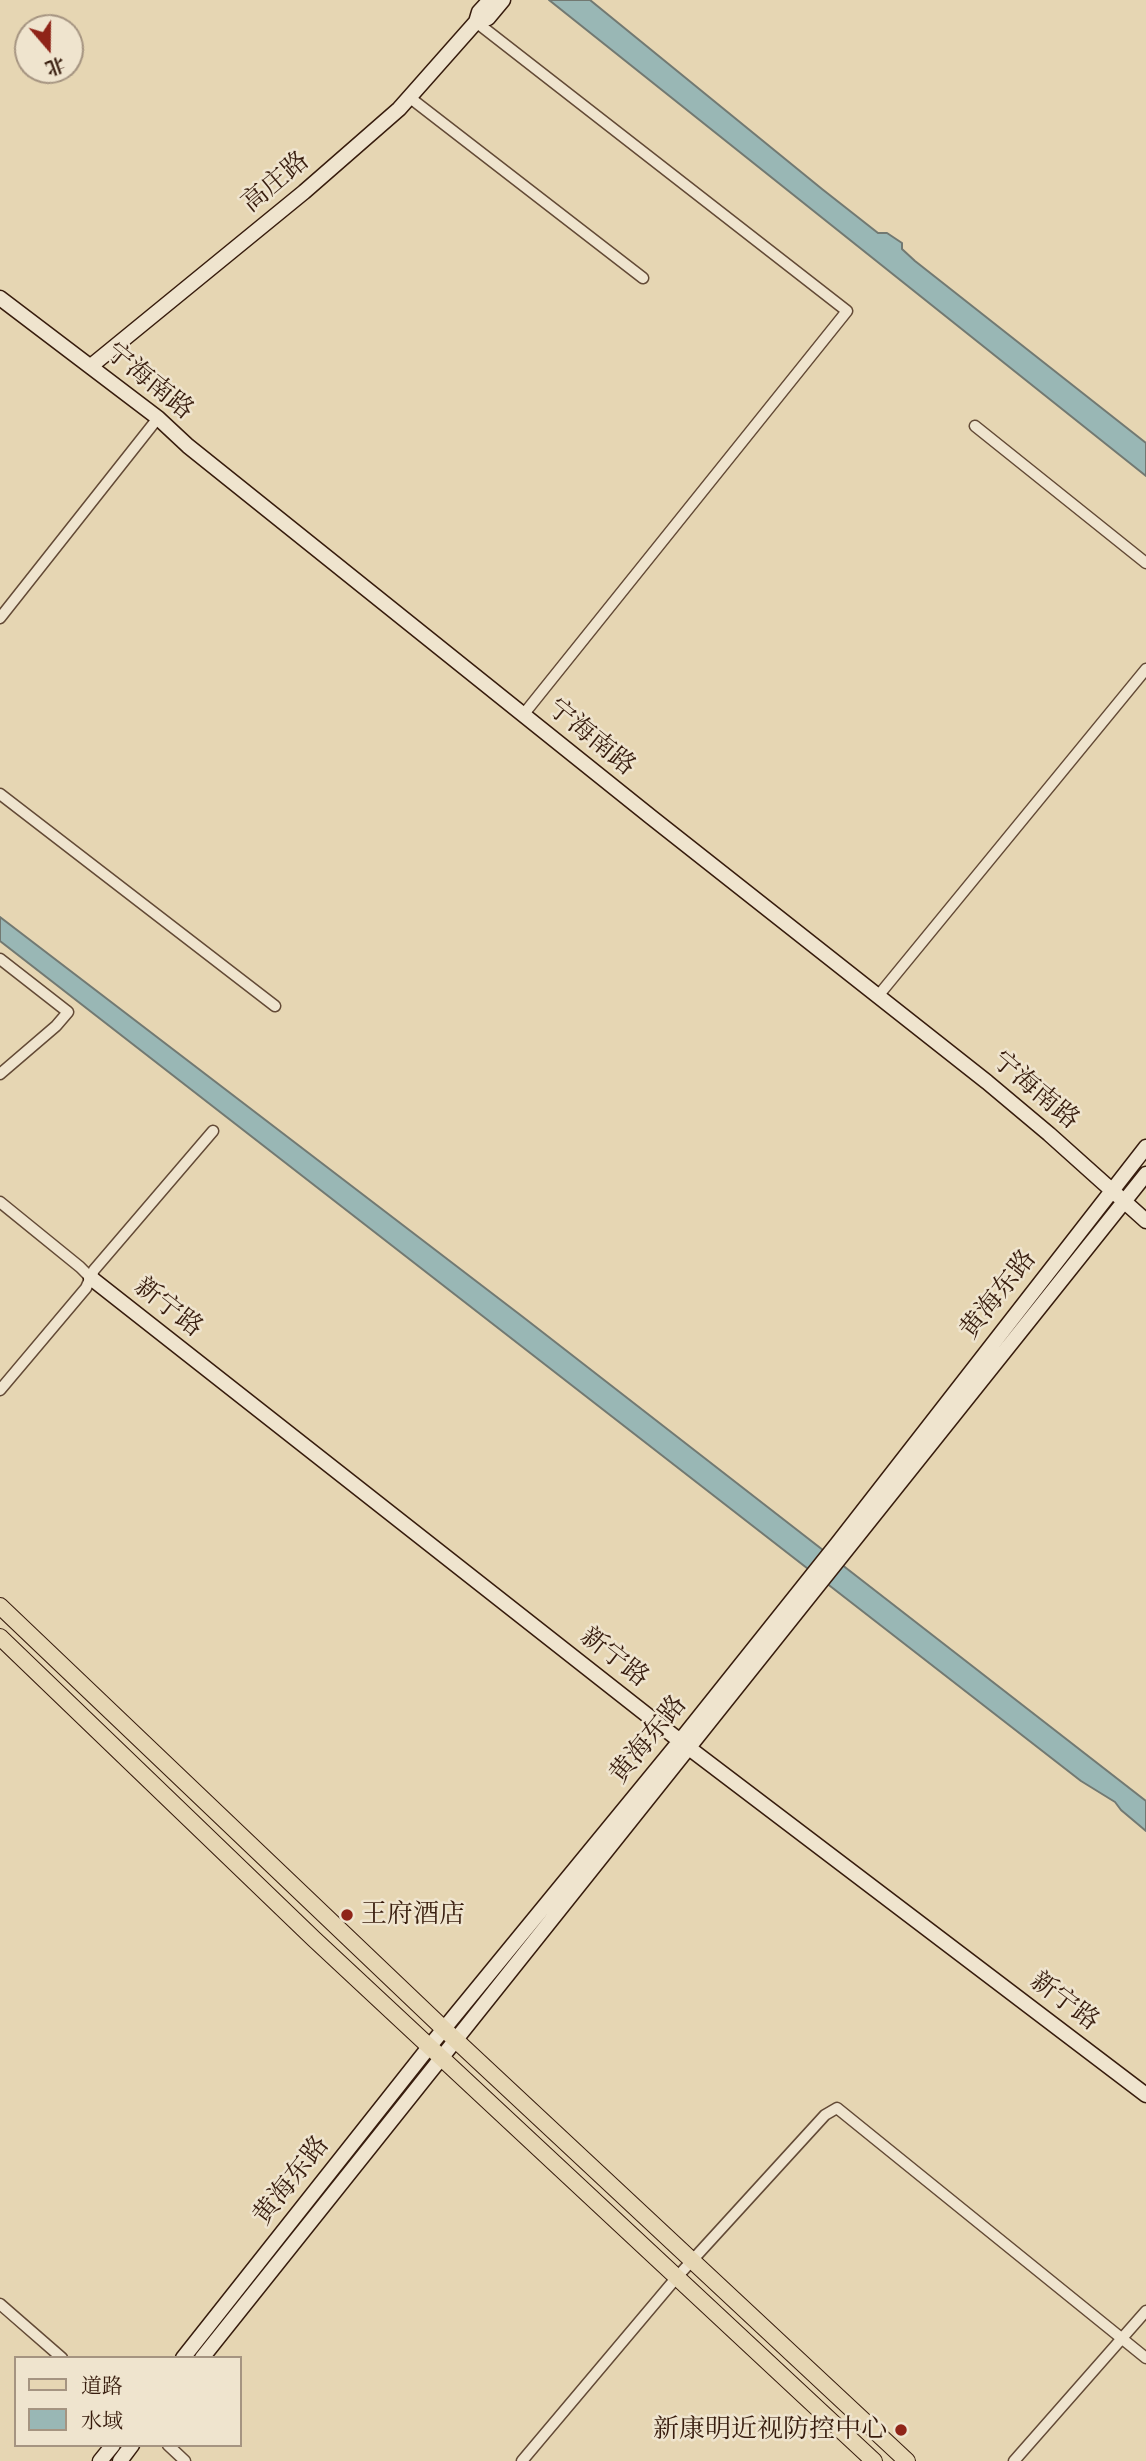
<!DOCTYPE html>
<meta charset="utf-8">
<style>
body{margin:0}
#map{position:relative;width:1146px;height:2461px;overflow:hidden;background:#e6d6b3;font-family:"Gentium Book Plus","Noto Serif SC",serif}
canvas{display:block}
.legend{position:absolute;left:14px;top:2356px;width:228px;height:91px;box-sizing:border-box;background:#efe4ce;border:2px solid #a59481;margin:0;padding:9px 12px;list-style:none;font-size:21px;color:#371c0d}
.legend li{display:flex;align-items:center;gap:14px;height:35px}
.legend b{width:35px;border:2px solid #a59481}
.north{position:absolute;left:14px;top:14px;width:70px;height:70px;box-sizing:border-box;background:#efe4ce;border:2px solid #a59481;border-radius:50%;rotate:160deg;font-size:19px;font-weight:700;line-height:28px;text-align:center;color:#371c0d}
.north::after{content:'';display:block;margin:auto;width:24px;height:32px;background:#8f2418;clip-path:polygon(50% 0,100% 100%,50% 72%,0 100%)}
</style>
<div id="map">
<canvas width="1146" height="2461"></canvas>
<ul class="legend">
<li><b style="height:9px;background:#e6d6b3"></b>道路</li>
<li><b style="height:19px;background:#99b7b5"></b>水域</li>
</ul>
<div class="north">北</div>
</div>
<script>
const g = document.querySelector('canvas').getContext('2d');
g.lineJoin = 'round';
function fillPath(path, color) {
  g.fillStyle = color;
  g.fill(path, 'evenodd');
}
function shape(rows) {
  const path = new Path2D();
  for (const r of rows) {
    path.moveTo(r[0], r[1]);
    for (let i = 2; i < r.length; i += 2) path.lineTo(r[i], r[i + 1]);
  }
  return path;
}
function stroke(path, color, width, dash) {
  g.strokeStyle = color;
  g.lineWidth = width;
  g.lineCap = dash ? 'butt' : 'round';
  g.setLineDash(dash || []);
  g.stroke(path);
}
function label(font, color, halo, rows, align = 'center') {
  g.font = font + ' "Gentium Book Plus","Noto Serif SC",serif';
  g.lineWidth = 5;
  g.setLineDash([]);
  g.textBaseline = 'middle';
  g.strokeStyle = halo;
  g.fillStyle = color;
  for (const [text, x, y, turn = 0] of rows) {
    g.save();
    g.translate(x, y);
    g.rotate((+turn || 0) * Math.PI / 180);
    g.textAlign = isNaN(turn) ? turn : align;
    if (halo) g.strokeText(text, 0, 0);
    g.fillText(text, 0, 0);
    g.restore();
  }
}
const water = shape([
 [549,0,590,0,822,189,878,233,887,233,902,243,902,249,915,261,1146,443,1146,476,549,0],
 [0,917,523,1317,1146,1801,1146,1831,1121,1810,1115,1802,1081,1781,0,941,0,917]
]);
fillPath(water, '#99b7b5');
stroke(water, '#727972', 2);
const street = shape([
 [476,22,847,311,523,715],
 [409,97,643,278],
 [975,426,1146,563],
 [0,618,158,418],
 [0,794,275,1006],
 [0,959,68,1012,56,1026,0,1074],
 [878,996,1146,669],
 [0,1202,80,1267,91,1278],
 [0,1390,86,1288,94,1270,213,1131],
 [0,2304,62,2358],
 [168,2445,185,2461],
 [522,2461,677,2277,825,2115,837,2108,1146,2358],
 [1014,2461,1146,2311]
]);
const secondary = shape([
 [476,22,488,18,503,0],
 [0,298,158,418,188,446,651,817,987,1082,1049,1134,1146,1221],
 [91,366,304,192,399,109,476,22,479,12,490,0],
 [91,1278,689,1748,1146,2095],
 [183,2358,429,2047,680,1741,837,1544,1146,1147],
 [202,2358,1146,1174],
 [100,2461,113,2445],
 [120,2461,132,2445]
]);
const primary = shape([
 [0,1606,445,2030,907,2461],
 [0,1637,314,1939,874,2461]
]);
stroke(street, '#634a36', 13);
stroke(secondary, '#371c0d', 17);
stroke(primary, '#371c0d', 18);
stroke(street, '#efe4ce', 10);
stroke(secondary, '#efe4ce', 14);
stroke(primary, '#e6d6b3', 16);
for (const [x, y, r, color] of [
 [347,1915,7,"#8f2418"],
 [901,2430,7,"#8f2418"]
]) {
  const dot = new Path2D();
  dot.arc(x, y, r, 0, 2 * Math.PI);
  g.fillStyle = color;
  g.fill(dot);
  stroke(dot, '#efe4ce', 2.5);
}
label('26px', '#371c0d', '#efe4ce', [
 ["高庄路",276,183,-40],
 ["宁海南路",149,382,39],
 ["宁海南路",591,738,39],
 ["宁海南路",1035,1091,40],
 ["黄海东路",999,1295,-52],
 ["新宁路",168,1308,38],
 ["新宁路",614,1658,38],
 ["黄海东路",649,1740,-51],
 ["新宁路",1064,2002,37],
 ["黄海东路",292,2181,-52]
]);
label('26px', '#371c0d', '#efe4ce', [
 ["王府酒店",361,1915],
 ["新康明近视防控中心",887,2430,"right"]
], 'left');
</script>
